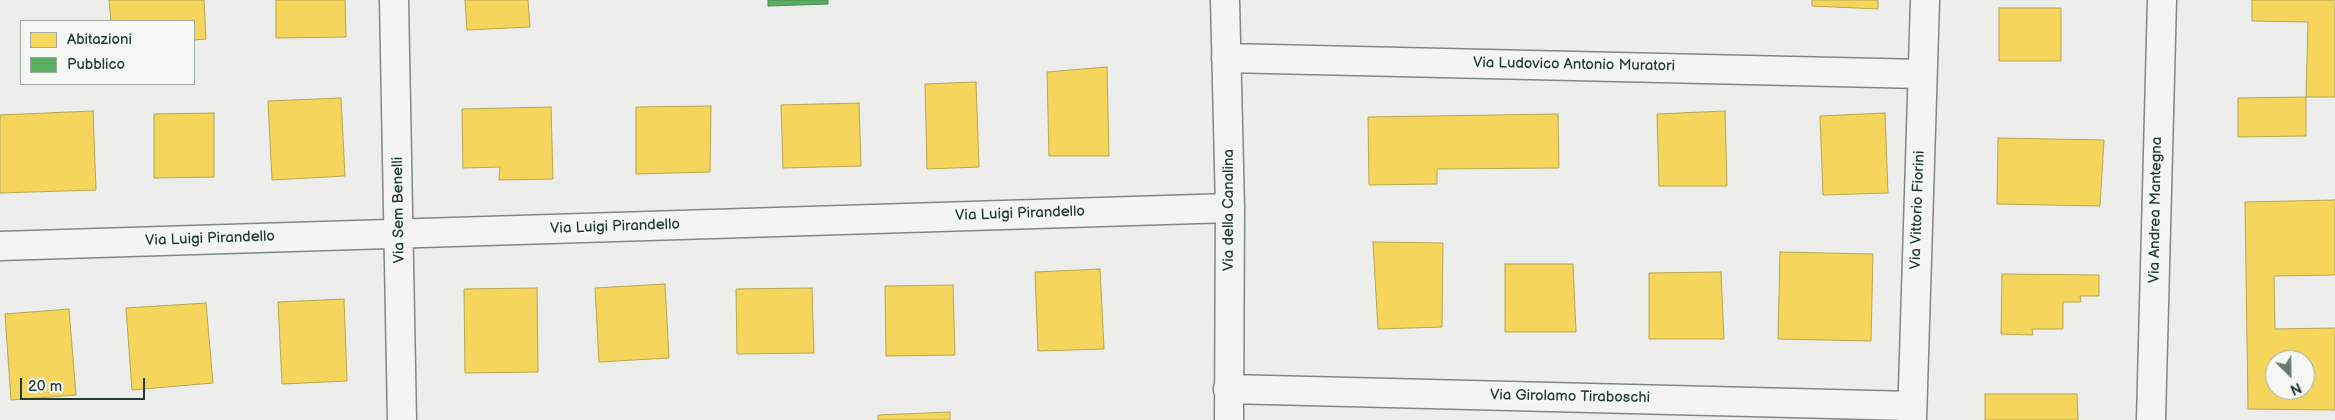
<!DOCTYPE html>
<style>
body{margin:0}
#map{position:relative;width:2335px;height:420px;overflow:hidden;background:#edeeeb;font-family:"Balsamiq Sans",sans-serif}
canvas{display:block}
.legend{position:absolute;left:20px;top:20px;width:175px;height:65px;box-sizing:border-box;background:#f6f6f2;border:1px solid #a0aca6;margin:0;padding:6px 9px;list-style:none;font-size:15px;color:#1f3d34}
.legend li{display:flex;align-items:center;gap:10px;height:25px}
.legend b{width:25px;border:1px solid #a0aca6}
.north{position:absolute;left:2265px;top:350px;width:50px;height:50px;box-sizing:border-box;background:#f6f6f2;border:1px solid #a0aca6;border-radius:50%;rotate:157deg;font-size:14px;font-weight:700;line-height:20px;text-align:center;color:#1f3d34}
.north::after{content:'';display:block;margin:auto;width:18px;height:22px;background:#677b74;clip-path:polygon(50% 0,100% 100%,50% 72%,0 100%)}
.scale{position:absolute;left:20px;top:378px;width:125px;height:22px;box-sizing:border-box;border:2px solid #1f3d34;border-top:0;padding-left:6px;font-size:15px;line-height:18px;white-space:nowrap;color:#1f3d34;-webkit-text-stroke:4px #f6f6f2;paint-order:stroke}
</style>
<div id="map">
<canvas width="2335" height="420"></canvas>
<ul class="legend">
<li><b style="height:14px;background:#f6d55c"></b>Abitazioni</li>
<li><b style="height:14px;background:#5aae61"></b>Pubblico</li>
</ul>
<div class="north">N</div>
<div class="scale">20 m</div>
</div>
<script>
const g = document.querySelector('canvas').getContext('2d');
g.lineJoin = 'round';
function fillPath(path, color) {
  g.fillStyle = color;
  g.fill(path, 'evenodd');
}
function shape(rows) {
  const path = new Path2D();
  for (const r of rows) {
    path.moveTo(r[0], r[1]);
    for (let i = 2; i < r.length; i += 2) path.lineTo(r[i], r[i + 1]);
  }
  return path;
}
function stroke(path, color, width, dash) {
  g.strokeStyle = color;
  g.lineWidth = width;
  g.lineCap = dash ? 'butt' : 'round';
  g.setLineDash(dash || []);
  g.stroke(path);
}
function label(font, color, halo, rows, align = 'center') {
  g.font = font + ' "Balsamiq Sans",sans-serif';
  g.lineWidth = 5;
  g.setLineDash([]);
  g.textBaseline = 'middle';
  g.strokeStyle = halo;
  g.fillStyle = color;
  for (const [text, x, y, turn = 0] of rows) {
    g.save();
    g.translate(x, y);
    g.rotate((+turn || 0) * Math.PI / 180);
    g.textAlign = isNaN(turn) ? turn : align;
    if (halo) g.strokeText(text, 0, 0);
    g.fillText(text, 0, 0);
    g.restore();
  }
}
const homes = shape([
 [109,0,204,0,206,39,194,40,194,21,111,21,109,0],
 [276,0,345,0,346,37,276,38,276,0],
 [465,0,528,0,530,27,467,30,465,0],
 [1812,0,1878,0,1878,9,1812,6,1812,0],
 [2252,0,2335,0,2335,97,2306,97,2308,22,2252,21,2252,0],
 [1999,8,2061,8,2061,61,1999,61,1999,8],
 [1107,67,1109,156,1049,156,1047,72,1107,67],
 [976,82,979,167,927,169,925,84,976,82],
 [2306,97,2306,136,2238,137,2238,98,2306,97],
 [341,98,345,176,272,180,268,101,341,98],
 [859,103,861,166,783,168,781,105,859,103],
 [711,106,710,172,636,174,636,107,711,106],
 [551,107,553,179,499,180,500,167,463,168,462,109,551,107],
 [93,111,96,190,0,193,0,115,93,111],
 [1725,111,1727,186,1659,186,1657,114,1725,111],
 [214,113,214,177,154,178,154,114,214,113],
 [1885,113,1888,193,1823,195,1820,116,1885,113],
 [1558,114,1559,168,1437,169,1437,184,1369,185,1368,117,1558,114],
 [1998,138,2104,140,2100,206,1997,204,1998,138],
 [2335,200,2335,275,2274,276,2275,329,2335,328,2335,410,2248,409,2245,202,2335,200],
 [2275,360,2305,360,2305,390,2275,390,2275,360],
 [1373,242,1443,243,1442,327,1378,329,1373,242],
 [1780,252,1873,254,1871,341,1778,339,1780,252],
 [1505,264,1573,264,1576,332,1505,332,1505,264],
 [1100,269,1104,349,1038,351,1035,272,1100,269],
 [1721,272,1724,339,1649,339,1649,273,1721,272],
 [2002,274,2099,275,2099,296,2080,296,2081,302,2063,302,2063,329,2032,329,2033,335,2001,334,2002,274],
 [665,284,669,358,599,362,595,288,665,284],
 [953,285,955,355,886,356,885,286,953,285],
 [537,288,538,372,465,373,464,289,537,288],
 [812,288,814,353,737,354,736,289,812,288],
 [344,299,347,381,282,384,278,302,344,299],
 [206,303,213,383,132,390,126,308,206,303],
 [69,309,76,395,11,400,5,314,69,309],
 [1985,394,2077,394,2078,420,1985,420,1985,394],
 [950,412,950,420,878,420,878,415,950,412]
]);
fillPath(homes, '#f6d55c');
stroke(homes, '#b6a750', 1);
const public = shape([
 [768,0,828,0,828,4,768,6,768,0]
]);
fillPath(public, '#5aae61');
stroke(public, '#488c54', 1);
const minor = shape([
 [394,0,402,420],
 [1225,0,1230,208,1229,420],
 [1226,58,1922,74],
 [0,246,1230,208],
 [1228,389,1912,406],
 [1912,420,1925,0],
 [2151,420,2162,0]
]);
stroke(minor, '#818784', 31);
stroke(minor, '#f4f4f2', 28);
label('15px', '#1f3d34', '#f6f6f2', [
 ["Via Ludovico Antonio Muratori",1574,65,1],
 ["Via Sem Benelli",399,210,-91],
 ["Via della Canalina",1229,210,-90],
 ["Via Vittorio Fiorini",1918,210,-88],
 ["Via Andrea Mantegna",2156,210,-89],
 ["Via Luigi Pirandello",1020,214,-2],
 ["Via Luigi Pirandello",615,227,-2],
 ["Via Luigi Pirandello",210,239,-2],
 ["Via Girolamo Tiraboschi",1570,397,1]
]);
</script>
